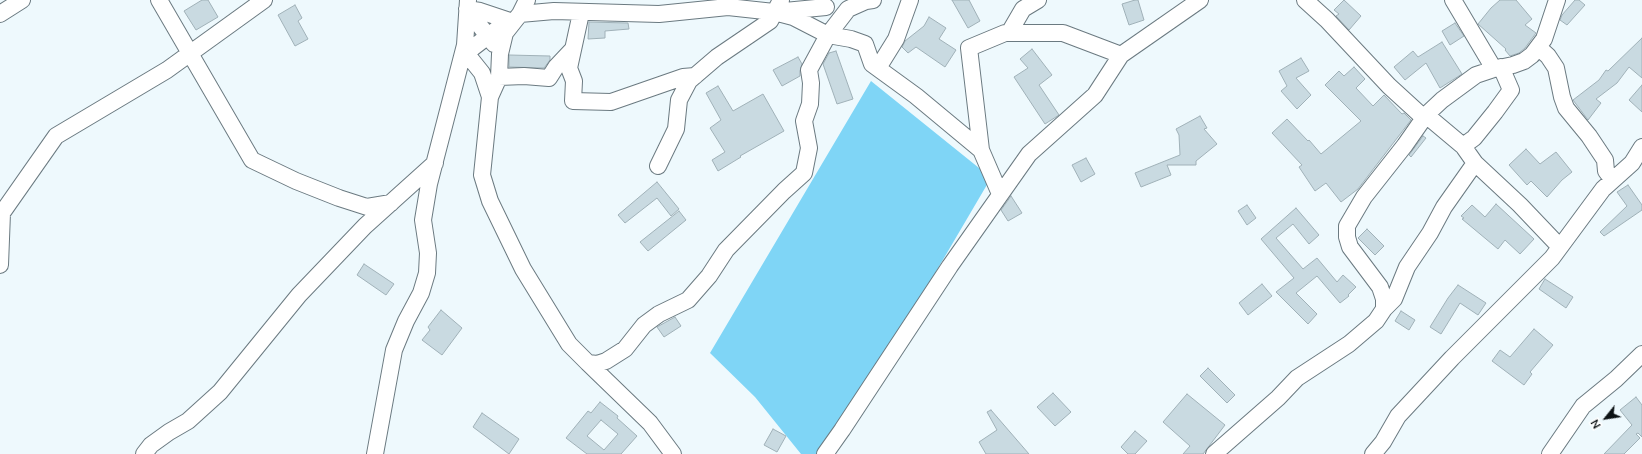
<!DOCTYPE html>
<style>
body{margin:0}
#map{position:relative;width:1642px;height:454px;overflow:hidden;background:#eef9fd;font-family:Mulish,sans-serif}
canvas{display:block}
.north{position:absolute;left:1586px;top:398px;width:40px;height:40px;-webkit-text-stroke:3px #fff;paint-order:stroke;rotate:240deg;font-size:11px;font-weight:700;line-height:16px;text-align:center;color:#0c1214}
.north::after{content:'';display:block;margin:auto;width:14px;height:18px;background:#0c1214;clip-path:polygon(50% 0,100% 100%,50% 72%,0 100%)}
</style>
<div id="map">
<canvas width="1642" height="454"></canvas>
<div class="north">N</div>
</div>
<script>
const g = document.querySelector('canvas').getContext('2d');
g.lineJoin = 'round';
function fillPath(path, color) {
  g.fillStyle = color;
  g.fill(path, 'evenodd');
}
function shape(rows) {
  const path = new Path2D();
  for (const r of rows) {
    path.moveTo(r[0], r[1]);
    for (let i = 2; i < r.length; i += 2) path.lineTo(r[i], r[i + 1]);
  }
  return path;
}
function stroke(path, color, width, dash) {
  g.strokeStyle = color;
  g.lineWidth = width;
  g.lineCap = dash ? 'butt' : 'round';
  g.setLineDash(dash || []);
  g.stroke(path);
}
fillPath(shape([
 [871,81,984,172,988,183,924,292,819,454,801,454,755,397,710,353]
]), '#7fd5f6');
const building = shape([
 [202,0,208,0,218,17,196,30,184,11,202,0],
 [952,0,969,0,980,21,968,28,952,0],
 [1135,0,1138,0,1144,20,1129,25,1122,4,1135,0],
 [1344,0,1361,16,1349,30,1336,16,1339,14,1334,10,1344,0],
 [1500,0,1516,0,1532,19,1525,25,1536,33,1525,48,1519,53,1510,56,1505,50,1506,49,1478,24,1491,8,1500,0],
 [1575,0,1579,0,1585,5,1567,25,1560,20,1562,15,1575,0],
 [295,5,302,18,298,21,308,39,295,46,278,15,295,5],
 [929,17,946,28,939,39,956,50,945,67,916,47,908,53,902,47,905,41,924,26,929,17],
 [589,22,628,23,629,29,605,31,605,38,588,39,589,22],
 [1455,23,1464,36,1450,45,1442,31,1455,23],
 [1642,38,1642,78,1629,67,1617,83,1596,99,1601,103,1588,120,1573,100,1599,80,1606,70,1608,71,1642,38],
 [1442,42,1462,74,1440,88,1426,63,1405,80,1394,67,1413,51,1418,57,1442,42],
 [1032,49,1052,75,1039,85,1059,115,1045,124,1014,77,1028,68,1020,59,1032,49],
 [836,51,853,99,837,104,823,64,829,53,836,51],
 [509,55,550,56,550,60,544,68,509,67,509,55],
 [798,57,802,64,800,71,800,76,782,86,773,70,798,57],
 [1301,58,1309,71,1296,78,1311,95,1297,109,1281,91,1287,86,1279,71,1301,58],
 [1354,67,1365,79,1356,88,1373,106,1384,95,1402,114,1404,113,1411,120,1358,189,1341,202,1326,183,1315,191,1299,167,1302,165,1272,133,1287,119,1308,141,1309,140,1321,154,1361,121,1325,85,1339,71,1344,76,1354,67],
 [1642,85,1642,112,1629,100,1642,85],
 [718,86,733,111,763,94,784,131,740,156,741,157,718,171,712,160,725,152,710,128,721,120,706,93,718,86],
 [1200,116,1207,128,1204,129,1217,144,1196,161,1196,165,1167,165,1171,175,1141,187,1135,173,1180,155,1179,135,1176,129,1200,116],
 [1423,136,1426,138,1411,157,1409,155,1423,136],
 [1526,149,1540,164,1556,152,1572,172,1562,180,1547,197,1531,181,1527,185,1509,165,1526,149],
 [1086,158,1095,174,1081,182,1072,165,1086,158],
 [657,182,679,209,671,216,657,198,625,223,618,215,657,182],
 [1628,185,1642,205,1642,210,1604,236,1600,232,1627,206,1617,192,1628,185],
 [1011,196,1022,213,1008,221,1001,210,1011,196],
 [1496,204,1534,239,1520,254,1505,240,1498,249,1462,219,1464,218,1461,216,1472,205,1485,217,1496,204],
 [1247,205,1256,218,1247,225,1238,211,1247,205],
 [1296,208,1319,235,1309,244,1293,224,1276,238,1303,269,1317,258,1337,282,1343,275,1356,287,1348,295,1349,296,1340,303,1317,276,1296,293,1317,314,1308,324,1276,292,1294,278,1261,239,1296,208],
 [679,211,686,220,648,251,640,242,679,211],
 [1367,229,1384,246,1375,255,1358,238,1367,229],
 [364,264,394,284,386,295,357,275,364,264],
 [1545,279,1573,297,1566,308,1539,289,1545,279],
 [1262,284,1272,296,1248,315,1239,303,1262,284],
 [1458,285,1486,303,1478,315,1460,303,1441,334,1430,327,1448,298,1458,285],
 [441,310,462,328,442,355,422,340,430,330,428,327,441,310],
 [1401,311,1415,320,1409,330,1395,321,1401,311],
 [675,317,681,326,664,337,657,327,675,317],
 [1534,329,1553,345,1530,372,1532,374,1524,385,1492,361,1500,350,1510,357,1534,329],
 [1208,368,1235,395,1227,403,1200,376,1208,368],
 [1053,393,1071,412,1055,426,1037,407,1053,393],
 [1187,394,1225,425,1203,454,1183,454,1190,446,1163,422,1187,394],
 [1636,397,1642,405,1642,437,1638,433,1636,434,1640,438,1624,454,1604,454,1632,425,1620,410,1636,397],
 [600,402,618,416,617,418,637,436,621,454,587,454,566,438,588,411,591,413,600,402],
 [601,420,618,434,604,450,587,436,601,420],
 [991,410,1029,454,986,454,979,442,997,430,987,412,991,410],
 [482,413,519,439,509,454,473,427,482,413],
 [773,429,786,436,777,452,764,445,773,429],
 [1135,431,1147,441,1135,454,1128,454,1121,447,1135,431]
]);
fillPath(building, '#c9dae1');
stroke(building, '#a0b1b8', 1);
const street = shape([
 [159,0,252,160,296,181,339,198,367,207,391,203],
 [468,0,465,45,466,53,482,73,490,97,482,175,490,201,523,269,569,344,588,363,597,364,606,361,625,349,644,325,659,314,688,300,709,276,726,250,784,191,804,173,809,148,804,121,810,104,811,83,809,70,828,35,848,9,866,1,873,0],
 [1305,0,1327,20,1389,86,1424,118],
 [1453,0,1494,69],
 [467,9,494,44],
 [774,12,793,17,828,35,851,39,865,44,872,64,916,96,981,150,969,48,1005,33,1063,33,1121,55,1200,0],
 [581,13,569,68,574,81,573,101,611,102,683,77,695,76],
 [0,14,22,0],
 [520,14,554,11,659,14,728,7,774,12,826,7],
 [1009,33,1023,9,1038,0],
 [1538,47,1548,56,1556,68,1562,97,1566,108,1589,136,1605,160,1606,171,1613,180],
 [466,53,501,26,513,22,480,11,467,9],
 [878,68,896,39,910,0],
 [499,77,524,76,549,78,556,67,573,49],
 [490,97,499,77,500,54,505,33,520,14,527,0],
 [1426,115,1463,146,1475,163,1520,205,1560,247],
 [1463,146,1474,138,1495,112,1511,90,1501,67],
 [981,150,1000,194],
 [658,166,676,129,679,100,689,81,717,57,770,21,781,0],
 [0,265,2,213,56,136,167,70,264,0],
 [1384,309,1394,299,1407,267,1430,233,1444,207,1475,163],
 [588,363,650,423,673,454],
 [144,454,151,445,169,432,188,421,220,392,299,295,365,226,435,163],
 [375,454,394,350,406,321,421,293,427,273,428,253,423,220,429,184,465,45],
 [825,454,842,430,950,266,1029,154,1095,95,1121,55],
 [1214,454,1278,398,1297,378,1349,344,1376,321,1384,309,1384,299,1380,287,1350,247,1347,237,1347,226,1364,197,1405,145,1426,115,1442,100,1476,75,1494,69,1513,65,1524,61,1532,55,1544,39,1557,0],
 [1373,454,1383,442,1398,416,1452,358,1552,258,1603,189,1632,163,1642,147],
 [1550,454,1583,406,1616,379,1642,354]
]);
stroke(street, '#6b7a81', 18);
stroke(street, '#fff', 16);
</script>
